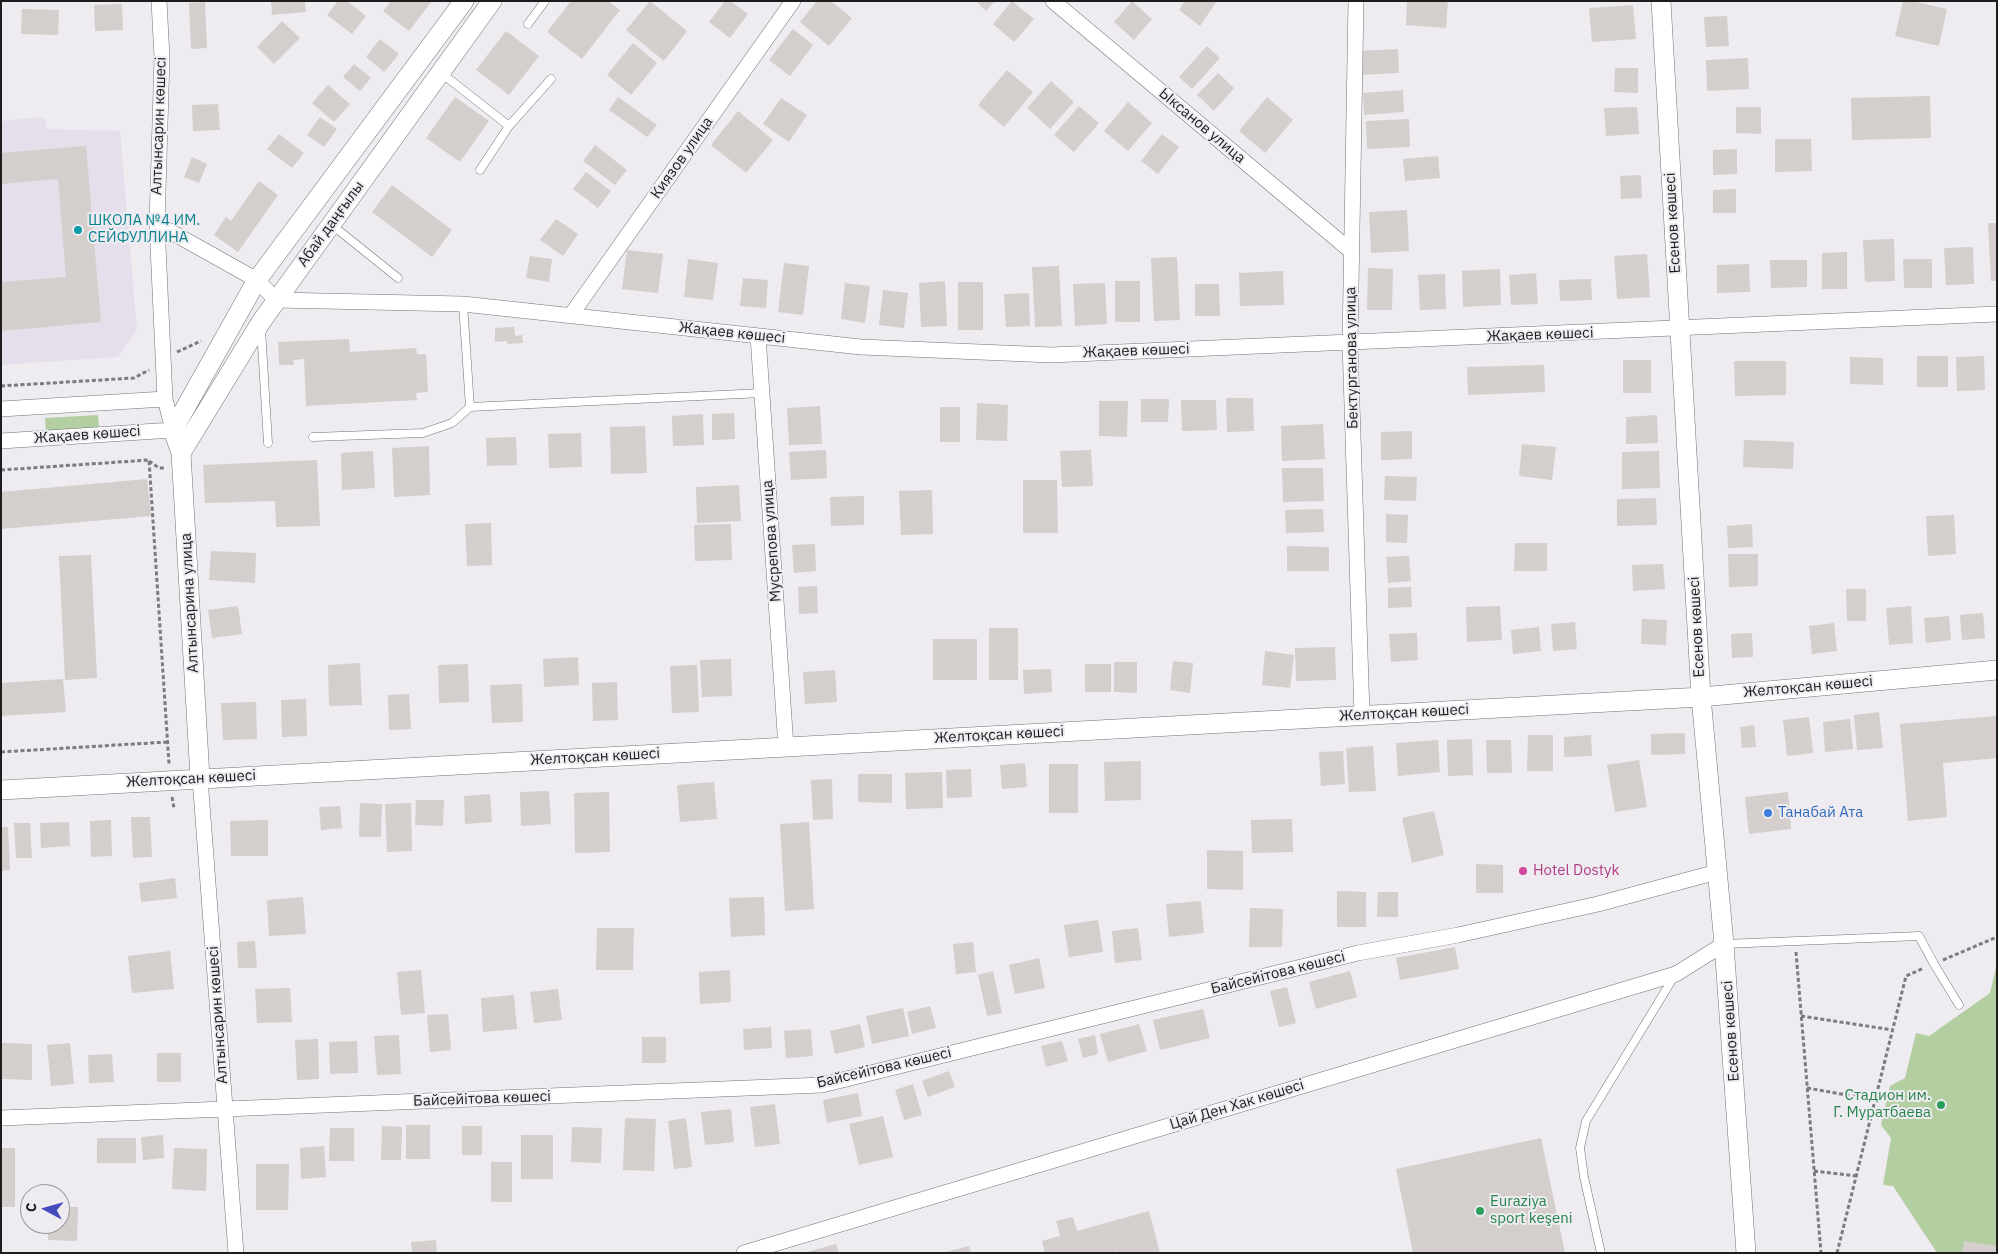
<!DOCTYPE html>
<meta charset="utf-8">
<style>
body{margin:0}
#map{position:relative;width:1998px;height:1254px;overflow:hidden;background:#eeecf1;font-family:"IBM Plex Sans",sans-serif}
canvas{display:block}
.frame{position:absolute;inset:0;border:2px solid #1d1d1e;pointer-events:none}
.north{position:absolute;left:20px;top:1184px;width:50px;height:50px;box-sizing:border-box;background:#eeecf1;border:1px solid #9a999d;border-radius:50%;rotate:276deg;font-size:14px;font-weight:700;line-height:20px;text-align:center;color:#1d1d1e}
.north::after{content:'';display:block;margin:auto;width:18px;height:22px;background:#4749bf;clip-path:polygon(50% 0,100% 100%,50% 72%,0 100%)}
</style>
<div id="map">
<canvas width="1998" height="1254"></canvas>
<div class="frame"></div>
<div class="north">С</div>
</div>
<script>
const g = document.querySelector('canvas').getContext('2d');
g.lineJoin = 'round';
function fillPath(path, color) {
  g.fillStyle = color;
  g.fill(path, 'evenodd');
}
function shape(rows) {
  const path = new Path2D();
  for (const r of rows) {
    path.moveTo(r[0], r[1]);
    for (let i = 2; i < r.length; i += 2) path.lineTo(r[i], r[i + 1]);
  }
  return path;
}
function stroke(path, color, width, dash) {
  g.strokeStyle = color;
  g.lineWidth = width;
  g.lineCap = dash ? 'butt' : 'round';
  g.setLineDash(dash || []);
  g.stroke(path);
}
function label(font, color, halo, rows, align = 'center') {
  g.font = font + ' "IBM Plex Sans",sans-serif';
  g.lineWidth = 4;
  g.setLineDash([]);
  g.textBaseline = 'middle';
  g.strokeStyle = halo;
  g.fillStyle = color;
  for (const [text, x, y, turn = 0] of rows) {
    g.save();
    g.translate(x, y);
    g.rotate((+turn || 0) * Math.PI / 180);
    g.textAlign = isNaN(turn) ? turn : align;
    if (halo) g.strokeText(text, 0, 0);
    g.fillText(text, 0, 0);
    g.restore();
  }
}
fillPath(shape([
 [44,117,47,129,120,131,137,330,118,357,1,365,1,121]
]), '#e4dfeb');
fillPath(shape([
 [98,415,99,428,46,431,45,418],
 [1997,963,1997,1253,1937,1253,1893,1186,1883,1185,1891,1138,1881,1125,1890,1086,1905,1078,1916,1033,1929,1036,1990,993]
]), '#b3cea0');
fillPath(shape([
 [271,1,305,1,306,12,272,15],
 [338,1,347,1,366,16,352,34,327,15],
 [391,1,432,1,409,31,383,11],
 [571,1,608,1,620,10,582,59,547,32],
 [650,1,687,31,664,61,626,30],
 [725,1,730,1,748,14,730,38,709,22],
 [817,1,831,1,852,18,829,46,800,22],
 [976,1,995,1,986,11],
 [1012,1,1034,19,1014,42,993,24],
 [1132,1,1152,19,1134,40,1114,22],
 [1185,1,1217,1,1200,26,1179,10],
 [1407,1,1448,1,1446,28,1406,25],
 [1903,1,1912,1,1947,9,1939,46,1895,36],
 [205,2,207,48,191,49,189,3],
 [122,4,123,30,95,31,94,5],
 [1633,5,1636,39,1592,42,1589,8],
 [22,9,59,10,58,35,21,34],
 [1727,16,1729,46,1706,47,1704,17],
 [282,21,300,38,274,64,257,47],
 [793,29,813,45,790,76,769,60],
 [506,31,539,56,509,95,476,70],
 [380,39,399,54,384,72,366,57],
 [633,43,657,63,631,95,607,75],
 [1207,46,1220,58,1192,89,1179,77],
 [1398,49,1399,73,1360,75,1359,51],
 [1748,58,1749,89,1707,91,1706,60],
 [354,64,371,78,360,91,343,77],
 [1615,68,1638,68,1638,93,1614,92],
 [1007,70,1033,92,1004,127,978,105],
 [1218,73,1234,88,1214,111,1197,95],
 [1051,81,1074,102,1050,129,1027,108],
 [328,85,350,104,334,122,312,103],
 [1403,90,1404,112,1364,115,1363,93],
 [1930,96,1931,138,1852,140,1851,98],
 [455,97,489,121,460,162,426,138],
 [618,97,657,125,647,137,609,110],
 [1267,97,1293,120,1265,153,1239,131],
 [781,98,807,115,789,142,763,124],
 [1128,102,1152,123,1128,151,1104,131],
 [218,104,220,130,193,131,192,105],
 [1079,106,1099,123,1074,152,1054,135],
 [1637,107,1639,134,1606,136,1604,108],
 [1736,107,1761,107,1761,134,1736,133],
 [738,111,773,140,746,173,711,145],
 [320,117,337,129,324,147,307,135],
 [1409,119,1410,147,1367,149,1366,121],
 [279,134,304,153,292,168,267,149],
 [1162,134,1179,147,1158,174,1141,161],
 [1775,139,1811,139,1812,171,1775,172],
 [595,145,627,170,615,185,583,161],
 [86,146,101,322,1,331,1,282,66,277,58,179,1,184,1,153],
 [1737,149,1737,174,1713,175,1713,150],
 [1438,156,1440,178,1405,181,1403,159],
 [192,157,207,164,199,183,184,177],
 [586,172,611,191,598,208,573,189],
 [1641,175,1642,198,1621,199,1620,176],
 [259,181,278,195,238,252,214,235,226,217,231,221],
 [392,185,452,230,432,257,372,212],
 [1736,189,1736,213,1713,213,1713,190],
 [1407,210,1409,251,1371,253,1369,212],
 [556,219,578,234,563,256,540,240],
 [1988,223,1997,223,1997,281,1991,281],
 [1894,239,1895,281,1865,282,1863,240],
 [1973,247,1974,284,1946,285,1944,248],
 [627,250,663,254,658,293,622,289],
 [1847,252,1847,289,1822,289,1822,253],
 [1647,254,1650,297,1617,299,1614,256],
 [530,256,552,259,549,282,526,278],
 [1177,257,1180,320,1154,321,1151,258],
 [688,259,718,263,713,300,684,297],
 [1903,259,1932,259,1932,288,1904,288],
 [1770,260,1807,260,1807,287,1771,288],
 [784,263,809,266,803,315,778,312],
 [1749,264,1750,292,1717,293,1717,265],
 [1059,266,1062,326,1035,327,1032,267],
 [1368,268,1393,269,1392,310,1367,310],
 [1500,269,1501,305,1463,307,1462,271],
 [1283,271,1284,305,1240,306,1239,273],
 [1536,273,1538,304,1511,305,1509,275],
 [1445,274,1446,309,1420,310,1418,275],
 [743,278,768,280,766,308,740,306],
 [1591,279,1592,300,1560,301,1559,280],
 [945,281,947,326,921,327,919,283],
 [1115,281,1140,281,1140,322,1115,322],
 [958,282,983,282,983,330,958,330],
 [845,283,870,286,865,323,841,319],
 [1105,283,1107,324,1075,326,1073,284],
 [1195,284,1219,284,1220,316,1195,316],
 [883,290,908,293,904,328,879,325],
 [1029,293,1030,326,1006,327,1004,294],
 [514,327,515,336,522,335,523,343,507,344,507,341,495,342,495,328],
 [349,339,350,352,416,348,417,354,426,354,428,392,416,393,417,400,306,406,304,359,293,360,294,365,279,365,278,342],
 [1917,356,1948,356,1948,387,1917,387],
 [1984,356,1985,390,1957,391,1956,357],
 [1850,357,1883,358,1883,385,1850,384],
 [1623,360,1651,360,1651,393,1623,393],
 [1734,361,1786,361,1786,395,1735,396],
 [1544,365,1545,392,1468,395,1467,367],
 [1226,398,1253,398,1254,431,1227,432],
 [1141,399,1169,399,1168,422,1141,422],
 [1181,400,1216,400,1217,430,1182,431],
 [1099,401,1128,401,1127,437,1099,436],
 [977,403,1008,405,1007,441,976,440],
 [820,406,822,444,789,445,787,408],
 [940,407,960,407,960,442,940,442],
 [734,413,735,439,712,440,712,414],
 [703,414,704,445,673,446,672,416],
 [1657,415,1658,443,1626,444,1626,417],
 [1323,424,1325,459,1282,461,1281,426],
 [645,426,647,473,611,474,610,427],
 [1412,431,1412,459,1381,460,1381,432],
 [581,433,582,467,549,468,548,434],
 [516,437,517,465,487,466,486,438],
 [1744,440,1794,442,1793,469,1743,467],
 [1522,444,1556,447,1552,480,1519,476],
 [429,446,430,495,394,497,392,448],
 [826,450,827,478,791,480,789,452],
 [1091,450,1093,486,1062,487,1060,451],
 [373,451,375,488,342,490,341,453],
 [1659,451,1660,488,1622,489,1622,452],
 [317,460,320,526,276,527,275,501,205,503,203,465],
 [1282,468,1323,468,1324,501,1283,502],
 [1385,476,1417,477,1416,501,1384,500],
 [147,479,151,516,1,529,1,492],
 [1023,480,1057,480,1058,533,1023,533],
 [739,485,741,521,697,523,696,487],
 [932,490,933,534,901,535,899,491],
 [864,496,864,525,831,526,830,497],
 [1656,498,1657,525,1617,526,1617,499],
 [1323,509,1324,532,1286,533,1285,510],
 [1386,514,1408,515,1407,543,1386,542],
 [1954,515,1956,554,1928,556,1926,516],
 [491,523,492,565,467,566,465,524],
 [731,524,732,560,695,561,694,525],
 [1752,524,1753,547,1728,548,1727,526],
 [1515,543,1547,543,1547,571,1514,571],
 [815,544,816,571,794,573,792,545],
 [1287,546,1329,547,1329,571,1287,571],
 [211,551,256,553,255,583,209,580],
 [1728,554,1758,554,1758,586,1729,587],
 [91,555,97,678,65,680,59,556],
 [1409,556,1411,581,1388,583,1386,557],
 [1663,564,1665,589,1633,591,1632,565],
 [817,586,818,613,799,614,798,587],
 [1411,587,1412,607,1388,608,1388,588],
 [1846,589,1866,589,1866,621,1847,621],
 [238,606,242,634,212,638,208,610],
 [1500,606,1502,640,1467,642,1466,607],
 [1911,606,1913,643,1889,645,1886,608],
 [1983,613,1985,638,1962,640,1960,615],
 [1949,616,1951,640,1926,643,1924,618],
 [1642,619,1667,620,1666,645,1641,644],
 [1575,622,1577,649,1553,651,1551,624],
 [1834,623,1837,651,1812,654,1809,626],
 [1539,627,1541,651,1513,654,1511,630],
 [989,628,1018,628,1018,680,989,680],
 [1417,633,1418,660,1391,662,1389,634],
 [1752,633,1753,657,1732,658,1731,634],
 [933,639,977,639,977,680,933,680],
 [1335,647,1336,680,1296,681,1295,648],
 [1265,651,1294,655,1290,688,1262,685],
 [578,657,579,685,544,687,543,659],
 [731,659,732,696,702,697,700,660],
 [1173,661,1193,663,1190,693,1170,690],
 [1114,662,1137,662,1137,693,1114,692],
 [360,663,362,705,329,706,328,665],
 [468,664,469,702,439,703,438,665],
 [1085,664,1111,664,1111,692,1085,692],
 [697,665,699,712,672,713,670,666],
 [1051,669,1052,692,1024,694,1023,670],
 [835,670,837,702,805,704,803,672],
 [63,679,66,712,1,716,1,683],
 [617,682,618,720,593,721,592,683],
 [522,684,523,722,492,723,490,685],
 [409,694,411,729,389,730,388,695],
 [306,699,307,736,282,737,281,700],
 [256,702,257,739,223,740,221,703],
 [1879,712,1883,748,1857,750,1854,715],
 [1997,716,1997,758,1943,763,1947,817,1908,821,1900,724],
 [1809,717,1813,753,1787,756,1783,720],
 [1850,719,1853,749,1825,752,1823,722],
 [1754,725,1756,747,1742,748,1740,727],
 [1685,733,1685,754,1651,755,1651,734],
 [1528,735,1553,735,1553,771,1527,771],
 [1591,735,1592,756,1564,757,1564,737],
 [1472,739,1473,775,1448,776,1447,740],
 [1438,740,1440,772,1398,776,1396,743],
 [1486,740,1511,740,1512,773,1487,773],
 [1373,746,1376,791,1349,792,1346,748],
 [1343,751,1345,784,1321,786,1319,752],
 [1639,760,1647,807,1615,812,1607,765],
 [1141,761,1141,800,1105,801,1104,762],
 [1025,763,1027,787,1002,789,1000,765],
 [1049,764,1078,764,1078,813,1049,813],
 [971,769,972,797,947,798,946,770],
 [942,772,943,808,906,809,905,773],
 [858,774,892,774,892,803,858,802],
 [832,779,833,819,813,820,811,780],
 [714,782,717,819,680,822,677,785],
 [549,791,551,824,521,826,520,792],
 [609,792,610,852,575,853,574,793],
 [1788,792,1791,829,1749,834,1745,797],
 [490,794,492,822,465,824,464,796],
 [416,800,444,800,443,826,415,825],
 [360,803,382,804,381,837,359,837],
 [411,803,412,851,387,852,385,804],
 [340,806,342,828,321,830,319,807],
 [1434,811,1444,855,1412,863,1402,818],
 [131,817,150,817,152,857,133,858],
 [1292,819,1293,852,1252,853,1251,820],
 [111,820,112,856,91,857,90,821],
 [268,820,268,856,231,856,230,821],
 [69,822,70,846,41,848,40,823],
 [809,822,814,909,785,911,780,824],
 [14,823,30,823,32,858,16,858],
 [1,827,8,827,10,870,1,871],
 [1207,850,1243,851,1243,890,1207,889],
 [1476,864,1503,865,1503,893,1476,893],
 [175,878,177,898,141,902,139,883],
 [1337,891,1366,892,1366,927,1337,927],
 [1378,892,1398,892,1398,917,1377,917],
 [303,897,306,934,269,936,267,900],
 [764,897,765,935,731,937,729,898],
 [1201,901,1204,933,1169,937,1166,904],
 [1250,908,1283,909,1282,947,1249,947],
 [1098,920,1103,952,1069,957,1064,925],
 [597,928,634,928,633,970,596,970],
 [1138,928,1142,960,1115,963,1112,931],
 [255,941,257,968,238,968,237,942],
 [973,942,976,972,956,974,953,944],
 [1455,947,1459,969,1400,980,1396,958],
 [170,951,174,989,132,993,128,956],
 [1039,958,1045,988,1015,994,1009,965],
 [421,970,425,1013,401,1015,397,972],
 [730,970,731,1002,700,1004,699,972],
 [993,971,1002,1013,987,1016,978,975],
 [1350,971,1357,997,1316,1009,1309,982],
 [1287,987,1296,1023,1279,1027,1270,991],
 [290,988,292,1022,257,1023,255,989],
 [558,989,562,1020,534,1023,530,992],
 [514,995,517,1029,483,1032,481,998],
 [930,1006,936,1028,912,1034,907,1012],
 [903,1008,909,1036,872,1044,866,1016],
 [1203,1009,1210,1038,1160,1050,1153,1020],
 [448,1014,451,1050,430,1052,427,1015],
 [860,1024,865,1047,835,1054,830,1031],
 [1139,1024,1147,1051,1108,1062,1100,1034],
 [771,1027,772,1048,744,1050,743,1029],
 [811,1029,813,1056,786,1058,784,1031],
 [399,1035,401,1074,377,1075,374,1036],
 [1095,1035,1098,1054,1083,1058,1078,1039],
 [642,1037,666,1037,666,1063,642,1063],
 [318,1039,319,1079,297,1080,295,1040],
 [357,1041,358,1073,330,1074,329,1042],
 [1062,1041,1068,1061,1046,1067,1041,1046],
 [1,1043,32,1044,32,1080,1,1079],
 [70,1043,74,1084,51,1086,47,1045],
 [157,1053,181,1053,181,1082,157,1082],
 [112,1054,114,1082,89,1083,88,1055],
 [949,1071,955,1087,928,1097,922,1081],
 [913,1084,922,1115,904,1120,895,1090],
 [858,1093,862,1116,827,1123,823,1100],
 [775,1104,780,1144,755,1147,750,1107],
 [731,1109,734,1142,705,1145,701,1112],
 [883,1116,893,1157,859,1165,849,1124],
 [625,1118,656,1119,654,1171,623,1170],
 [686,1118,692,1167,674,1169,668,1121],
 [406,1125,430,1125,430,1159,406,1159],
 [382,1126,402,1127,401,1160,381,1160],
 [462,1126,482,1126,482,1155,462,1155],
 [572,1127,602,1128,601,1163,571,1162],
 [330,1128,354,1128,354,1161,329,1161],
 [163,1135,164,1158,143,1160,141,1137],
 [521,1135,553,1135,553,1179,521,1179],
 [97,1138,136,1138,136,1163,97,1163],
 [1541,1138,1565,1253,1413,1253,1396,1169],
 [324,1146,326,1177,301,1179,300,1148],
 [1,1148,15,1148,15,1207,1,1207],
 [174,1148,207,1149,206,1191,172,1189],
 [491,1162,512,1162,512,1202,491,1202],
 [256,1164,289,1164,288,1210,256,1210],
 [60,1207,78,1207,77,1241,48,1240,48,1224,60,1224],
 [1149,1211,1160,1253,1117,1253,1116,1251,1111,1253,1045,1253,1042,1241,1060,1236,1056,1221,1073,1217,1077,1231],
 [436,1240,437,1253,412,1253,411,1242],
 [1964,1241,1997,1246,1997,1253,1962,1253],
 [836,1244,839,1253,807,1253,807,1252],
 [969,1246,971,1253,946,1253,946,1252]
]), '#d4cecc');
const service = shape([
 [528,24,545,1],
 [440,72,509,126],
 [480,170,509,126,551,79],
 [332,225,398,278],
 [463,304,470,407,762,393],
 [261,329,268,443],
 [313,437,423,433,452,423,470,407],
 [1724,944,1919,936,1934,964,1959,1005],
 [1601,1253,1584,1177,1580,1148,1586,1121,1675,975]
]);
const minor = shape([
 [1053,1,1351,251],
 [1356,1,1350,343,1362,715],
 [157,224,257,280,276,300,463,304,861,347,1051,355,1997,314],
 [571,315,793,1],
 [758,336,786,747],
 [1,409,165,399],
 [1,441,173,430,165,399,157,224,162,57,159,1],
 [200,778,236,1253],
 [1,1118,822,1085,1358,953,1458,935,1598,904,1717,872],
 [744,1253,1676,974,1724,944]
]);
const tertiary = shape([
 [1661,1,1701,697,1724,944,1746,1253],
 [181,453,261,322,492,1],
 [200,778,181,453,173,430,257,280,464,1],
 [1,790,1701,697,1997,670]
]);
stroke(service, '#737175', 9);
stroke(minor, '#737175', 16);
stroke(tertiary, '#737175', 20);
stroke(shape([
 [177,352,201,341],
 [1,386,134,378,149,370],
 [149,461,159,468,165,468],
 [1,470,149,460,169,764],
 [1,752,167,742],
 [172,797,174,808],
 [1796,952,1821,1253],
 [1943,960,1997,937],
 [1801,1016,1893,1030],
 [1807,1088,1875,1100],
 [1814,1171,1856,1176],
 [1837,1253,1906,976,1924,968]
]), '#7c7b7d', 3, [4, 2.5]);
stroke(service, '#fff', 8);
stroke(minor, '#fff', 15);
stroke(tertiary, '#fff', 19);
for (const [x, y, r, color] of [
 [78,230,5,"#0f9aa8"],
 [1768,813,5,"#3f7fe0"],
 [1523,871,5,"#d1479c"],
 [1941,1105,5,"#2e9e5b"],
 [1480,1211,5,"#2e9e5b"]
]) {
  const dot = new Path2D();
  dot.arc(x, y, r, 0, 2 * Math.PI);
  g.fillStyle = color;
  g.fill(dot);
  stroke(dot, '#eeecf1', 2);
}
label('15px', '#1d1d1e', '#eeecf1', [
 ["Алтынсарин көшесі",159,126,-88],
 ["Ыксанов улица",1202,126,40],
 ["Киязов улица",682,158,-55],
 ["Есенов көшесі",1673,223,-93],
 ["Абай даңғылы",331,224,-54],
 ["Жақаев көшесі",732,333,6],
 ["Жақаев көшесі",1540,335,-2],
 ["Жақаев көшесі",1136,351,-2],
 ["Бектурганова улица",1352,358,-91],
 ["Жақаев көшесі",87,435,-4],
 ["Мусрепова улица",772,541,-94],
 ["Алтынсарина улица",190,603,-93],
 ["Есенов көшесі",1697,627,-93],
 ["Желтоқсан көшесі",1808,687,-5],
 ["Желтоқсан көшесі",1404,713,-3],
 ["Желтоқсан көшесі",999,735,-3],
 ["Желтоқсан көшесі",595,757,-3],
 ["Желтоқсан көшесі",191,779,-3],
 ["Байсейітова көшесі",1278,973,-14],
 ["Алтынсарин көшесі",218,1015,-94],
 ["Есенов көшесі",1731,1031,-94],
 ["Байсейітова көшесі",884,1068,-13],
 ["Байсейітова көшесі",482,1099,-2],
 ["Цай Ден Хак көшесі",1237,1105,-17]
]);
label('15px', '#0d838f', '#eeecf1', [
 ["ШКОЛА №4 ИМ.",88,221],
 ["СЕЙФУЛЛИНА",88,238]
], 'left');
label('15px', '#366cbe', '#eeecf1', [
 ["Танабай Ата",1778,813]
], 'left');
label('15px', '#b23c85', '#eeecf1', [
 ["Hotel Dostyk",1533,871]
], 'left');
label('15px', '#27864d', '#eeecf1', [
 ["Стадион им.",1931,1096],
 ["Г. Муратбаева",1931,1113],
 ["Euraziya",1490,1202,"left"],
 ["sport keşeni",1490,1219,"left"]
], 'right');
</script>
